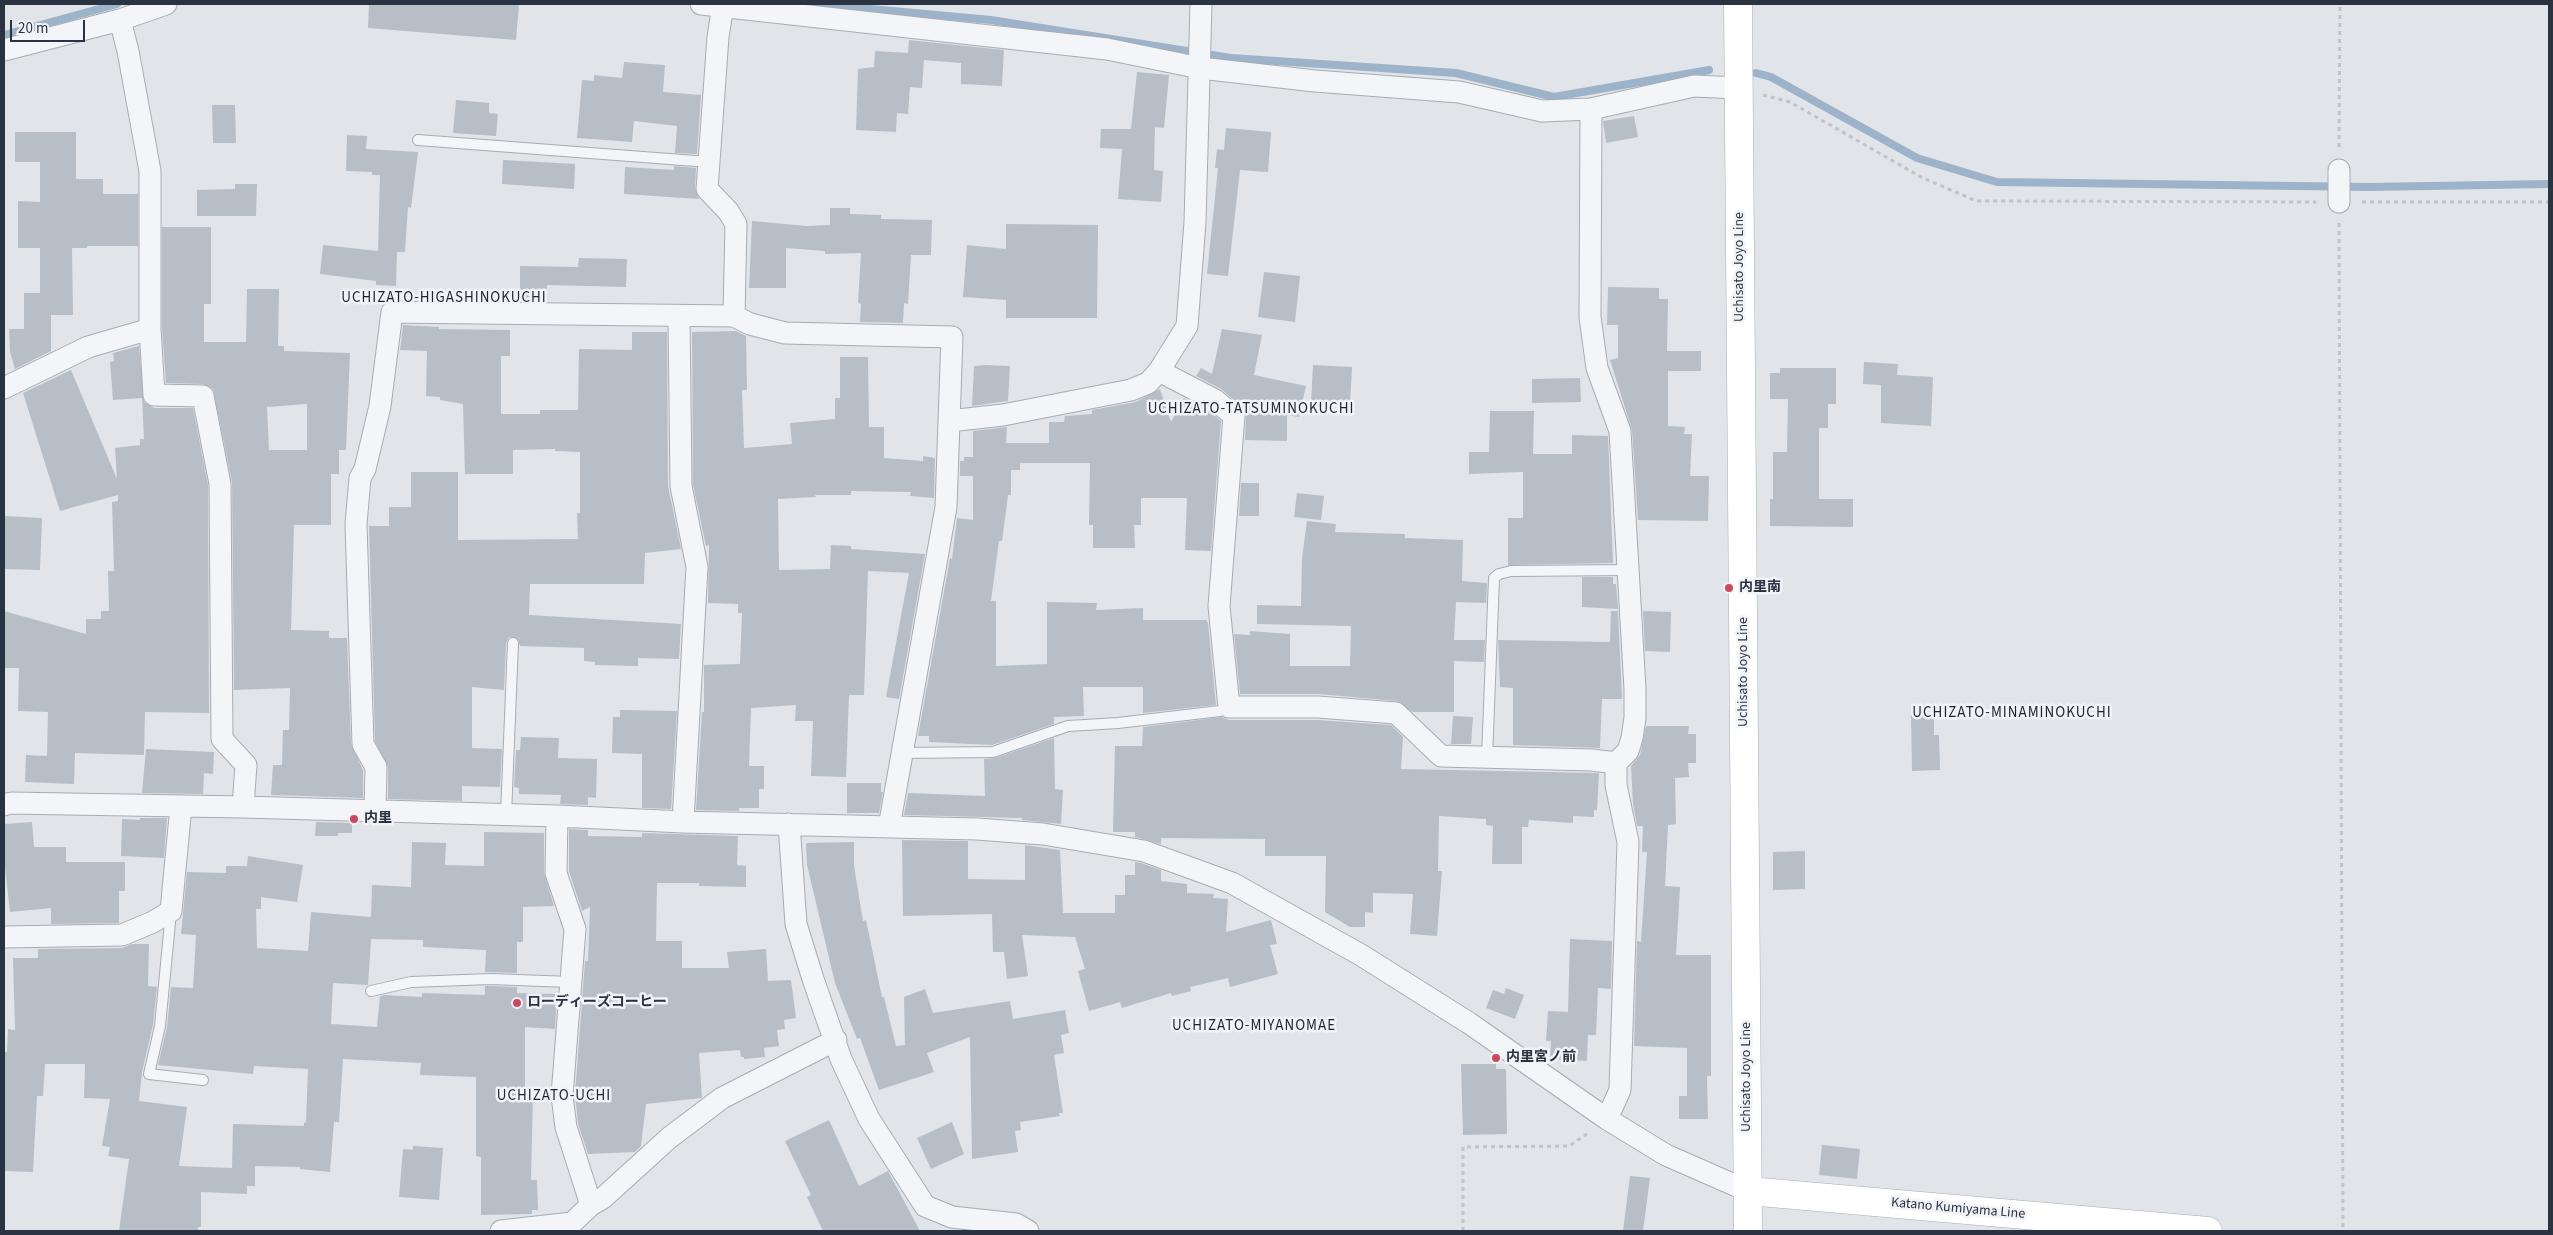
<!DOCTYPE html>
<meta charset="utf-8">
<style>
body{margin:0}
#map{position:relative;width:2553px;height:1235px;overflow:hidden;background:#e1e5ea;font-family:"Source Sans 3",sans-serif}
canvas{display:block}
.frame{position:absolute;inset:0;border:5px solid #293341;pointer-events:none}
.scale{position:absolute;left:10px;top:20px;width:75px;height:22px;box-sizing:border-box;border:2px solid #293341;border-top:0;padding-left:6px;font-size:15px;line-height:18px;white-space:nowrap;color:#293341;-webkit-text-stroke:4px #f1f3f7;paint-order:stroke}
</style>
<div id="map">
<canvas width="2553" height="1235"></canvas>
<div class="frame"></div>
<div class="scale">20 m</div>
</div>
<script>
const g = document.querySelector('canvas').getContext('2d');
g.lineJoin = 'round';
function shape(rows) {
  const path = new Path2D();
  for (const r of rows) {
    path.moveTo(r[0], r[1]);
    for (let i = 2; i < r.length; i += 2) path.lineTo(r[i], r[i + 1]);
  }
  return path;
}
function stroke(path, color, width, dash) {
  g.strokeStyle = color;
  g.lineWidth = width;
  g.lineCap = dash ? 'butt' : 'round';
  g.setLineDash(dash || []);
  g.stroke(path);
}
function fillPath(path, color) {
  g.fillStyle = color;
  g.fill(path, 'evenodd');
}
function label(font, color, halo, rows, align = 'center') {
  g.font = font + ' "Source Sans 3","Noto Sans JP",sans-serif';
  g.lineWidth = 5;
  g.setLineDash([]);
  g.textBaseline = 'middle';
  g.strokeStyle = halo;
  g.fillStyle = color;
  for (const [text, x, y, turn = 0] of rows) {
    g.save();
    g.translate(x, y);
    g.rotate((+turn || 0) * Math.PI / 180);
    g.textAlign = isNaN(turn) ? turn : align;
    if (halo) g.strokeText(text, 0, 0);
    g.fillText(text, 0, 0);
    g.restore();
  }
}
stroke(shape([
 [816,4,991,20,1231,58,1456,73,1554,97,1709,70],
 [4,35,117,4],
 [1756,73,1771,77,1917,158,1997,182,2369,187,2549,184]
]), '#9cb3c9', 8);
fillPath(shape([
 [369,4,519,4,516,40,368,28],
 [909,40,1004,50,1002,86,961,84,961,63,924,60,922,88,910,87,908,114,897,113,896,132,856,130,858,69,874,67,875,51,908,53],
 [624,62,665,65,663,92,701,95,697,154,675,153,677,126,634,121,632,142,577,138,582,80,594,81,594,75,622,78],
 [1137,72,1169,75,1164,128,1155,127,1154,170,1163,171,1161,202,1118,199,1122,149,1100,148,1101,129,1131,129],
 [456,100,489,103,489,113,498,114,496,136,453,133],
 [212,105,235,105,236,143,213,143],
 [1634,116,1638,137,1606,143,1603,121],
 [1226,128,1271,132,1268,172,1240,170,1228,276,1207,274,1218,168,1215,168,1217,149,1224,150],
 [15,132,76,132,76,179,103,179,103,194,138,194,138,246,87,246,87,248,72,248,73,315,51,315,51,351,15,369,10,352,9,329,24,329,24,293,40,293,40,248,18,248,18,201,40,202,40,162,15,162],
 [347,135,367,136,366,149,418,152,411,208,408,207,405,252,397,252,396,286,376,285,376,281,320,274,323,245,378,251,380,175,372,175,372,172,346,171],
 [503,160,575,164,574,189,502,184],
 [674,166,696,168,695,188,699,199,624,194,625,167,674,170],
 [235,184,257,184,256,216,197,216,197,190,235,189],
 [830,208,850,208,850,214,881,215,881,219,932,220,931,255,911,255,908,304,904,303,903,323,860,322,861,304,858,303,861,253,825,254,825,251,786,248,786,288,749,288,752,221,806,226,830,225],
 [1006,224,1098,225,1097,318,1006,318,1006,300,963,297,967,245,1006,249],
 [162,227,211,227,211,304,204,304,204,342,246,342,247,289,279,289,278,346,284,346,284,351,350,353,346,450,339,450,339,474,331,474,331,525,294,525,291,630,329,631,329,638,347,638,351,744,363,770,363,798,271,795,273,765,282,765,283,730,289,730,290,688,234,690,232,482,213,389,203,384,166,383,162,329],
 [307,404,307,450,269,450,267,407],
 [579,258,627,259,626,287,547,285,546,300,520,299,520,266,578,267],
 [1264,272,1300,276,1295,322,1258,317],
 [1608,287,1659,288,1659,299,1668,299,1667,351,1701,351,1701,371,1668,371,1668,426,1685,427,1684,434,1692,434,1690,476,1709,476,1708,521,1638,520,1632,430,1610,360,1618,358,1618,325,1607,325],
 [403,325,439,327,439,329,510,330,510,356,501,356,501,414,540,414,540,410,578,410,579,349,632,350,632,332,667,332,668,486,681,549,645,553,644,584,530,584,529,615,681,624,679,659,638,658,638,666,595,665,595,662,584,661,584,648,520,646,517,638,509,637,506,643,504,690,472,687,472,748,502,749,500,787,462,786,462,801,388,799,388,767,375,741,369,526,389,526,389,507,411,507,411,472,458,472,458,540,578,539,577,513,580,513,580,452,555,451,555,449,513,450,513,474,465,474,463,404,440,400,440,397,426,396,427,351,400,350],
 [1222,329,1262,335,1254,375,1306,386,1299,417,1287,415,1287,441,1245,440,1246,417,1242,407,1221,389,1196,376,1201,368,1212,374],
 [736,331,746,336,747,390,742,390,744,448,792,444,790,423,835,419,835,398,840,398,840,357,868,357,869,427,884,427,884,458,923,461,923,456,935,458,934,498,910,496,911,492,851,491,851,495,815,495,816,497,778,499,779,570,830,569,831,545,851,546,851,549,925,554,899,699,886,697,909,573,868,571,864,695,849,695,846,777,811,776,813,721,795,721,796,705,751,708,749,766,764,766,764,789,759,789,759,808,739,808,739,811,696,810,702,712,704,712,704,665,740,664,742,613,738,613,738,604,708,603,709,545,706,546,693,485,692,332],
 [139,346,144,402,154,408,193,408,208,485,209,713,145,712,144,755,75,753,74,784,25,782,26,755,47,756,48,712,18,711,19,668,4,668,4,611,86,634,86,619,101,619,101,611,109,611,108,571,114,571,112,502,118,501,118,495,60,511,23,393,71,370,117,479,115,448,140,445,140,439,144,439,142,398,113,400,110,362,114,361,113,353],
 [1864,362,1898,364,1897,375,1933,377,1931,426,1881,423,1881,385,1863,384],
 [985,365,1010,366,1008,401,972,406,974,366],
 [1313,365,1352,367,1350,404,1311,402],
 [1780,368,1836,368,1836,404,1828,404,1828,428,1819,428,1819,499,1853,499,1853,527,1770,526,1770,499,1773,499,1773,452,1787,452,1788,399,1770,399,1770,373,1780,373],
 [1580,378,1581,402,1532,403,1532,379],
 [1160,389,1171,422,1184,398,1208,410,1221,421,1211,551,1185,550,1187,498,1141,498,1141,525,1134,525,1135,548,1093,548,1093,525,1089,525,1090,463,1020,463,1020,470,1011,470,1011,495,1008,495,1002,541,999,541,991,601,996,601,996,666,1047,664,1047,602,1097,603,1096,610,1143,608,1143,620,1206,620,1208,623,1216,705,1143,713,1143,687,1083,687,1084,716,1054,717,1054,724,992,745,929,742,929,736,918,736,950,558,952,559,957,518,973,520,973,476,960,476,960,461,964,461,964,457,973,457,973,431,1007,427,1006,443,1049,443,1049,422,1064,422,1065,416,1092,414,1092,410,1136,402],
 [1490,411,1534,411,1533,454,1572,454,1572,435,1608,436,1613,563,1508,565,1508,518,1523,518,1523,472,1469,474,1469,452,1489,452],
 [1241,483,1259,483,1259,516,1239,516],
 [1297,493,1324,496,1321,520,1294,517],
 [4,516,42,518,40,570,4,569],
 [1307,521,1336,524,1335,532,1405,534,1405,538,1463,540,1462,581,1487,583,1486,603,1456,602,1454,640,1485,640,1484,662,1454,661,1454,712,1413,712,1397,701,1318,694,1240,694,1234,634,1250,635,1250,631,1290,634,1290,666,1350,666,1351,626,1257,624,1257,605,1301,606,1302,558],
 [1582,577,1613,577,1613,584,1616,584,1618,609,1582,607],
 [1611,611,1618,611,1622,699,1602,699,1600,748,1513,745,1513,688,1500,687,1498,640,1610,642],
 [1643,611,1671,612,1670,652,1645,651],
 [620,710,677,711,671,809,642,808,642,754,612,753,613,717,620,717],
 [1934,714,1934,735,1939,735,1940,770,1912,771,1911,715],
 [1453,716,1473,717,1471,744,1451,744],
 [1222,717,1229,720,1318,720,1391,725,1403,737,1401,769,1599,773,1597,810,1594,810,1594,817,1573,816,1573,823,1529,820,1528,827,1522,827,1522,864,1492,864,1493,826,1486,825,1486,819,1439,816,1438,871,1442,871,1437,936,1410,934,1413,894,1373,893,1373,913,1365,912,1365,927,1350,927,1325,912,1326,856,1265,856,1265,839,1161,838,1161,844,1135,837,1135,832,1113,832,1115,746,1142,746,1143,727],
 [1646,726,1689,726,1688,734,1696,734,1696,763,1688,763,1689,777,1675,778,1676,824,1668,825,1665,886,1680,887,1676,955,1711,955,1711,1076,1707,1076,1708,1119,1679,1119,1679,1096,1687,1096,1687,1048,1634,1046,1637,941,1641,942,1647,852,1642,852,1643,826,1637,826,1633,804,1631,766,1640,755],
 [521,737,559,738,558,758,597,759,596,798,588,797,588,805,560,804,561,795,519,794,519,788,514,787,516,750,520,750],
 [1054,738,1055,789,1063,790,1061,824,1022,820,1022,818,904,815,908,793,985,796,984,759,995,758],
 [146,749,214,752,213,774,204,773,203,794,142,793],
 [847,783,881,783,881,792,883,792,879,813,847,813],
 [140,818,167,818,164,858,121,856,122,819,140,820],
 [32,822,34,847,66,847,66,862,125,862,125,891,119,891,119,923,51,924,51,908,10,912,4,859,4,824],
 [316,822,352,823,352,833,338,833,338,836,315,836],
 [569,829,588,830,588,836,642,837,642,833,738,836,737,865,746,866,746,887,699,886,699,883,657,883,656,941,682,941,682,968,729,968,727,952,766,949,768,981,791,980,796,1018,784,1020,785,1029,777,1030,779,1046,764,1048,765,1057,744,1059,744,1057,741,1057,740,1050,699,1053,702,1098,646,1104,641,1146,635,1152,588,1154,578,1124,575,1094,585,961,588,961,590,907,582,911,569,871],
 [484,832,544,833,544,873,554,906,523,907,523,942,517,942,517,973,485,972,486,950,423,947,423,940,371,939,368,985,333,983,331,1024,377,1027,380,996,384,995,422,997,422,993,485,995,485,986,490,986,517,987,517,993,557,994,555,1029,525,1027,525,1096,533,1096,531,1180,537,1180,538,1210,532,1210,532,1214,481,1215,481,1157,476,1156,476,1077,420,1075,421,1063,343,1059,339,1122,334,1122,330,1172,300,1169,300,1167,255,1166,255,1186,247,1186,247,1194,201,1192,201,1227,198,1227,198,1231,119,1231,129,1159,108,1156,110,1147,102,1146,110,1099,84,1098,85,1064,45,1064,43,1096,37,1096,33,1172,4,1171,4,1052,7,1052,8,1029,15,1030,13,958,38,958,38,949,122,948,132,944,149,944,148,986,157,987,153,1025,142,1072,139,1101,187,1107,179,1166,232,1168,233,1124,304,1126,304,1122,306,1123,308,1069,254,1066,253,1074,158,1065,167,1027,171,987,193,988,196,935,181,934,187,872,226,873,226,866,247,866,248,856,303,865,297,902,261,897,261,909,256,909,257,948,308,951,311,912,371,917,372,885,411,887,412,842,446,843,445,865,484,866],
 [902,840,968,841,968,879,1025,880,1025,845,1060,850,1063,913,1115,913,1115,895,1125,895,1125,875,1135,875,1135,862,1141,863,1161,870,1161,881,1187,884,1187,893,1214,894,1213,898,1228,899,1226,932,1271,920,1277,944,1270,945,1278,974,1230,987,1228,978,1190,987,1191,991,1172,996,1171,993,1122,1008,1120,1002,1089,1011,1078,971,1085,969,1075,937,1022,935,1028,976,1007,979,1004,952,993,952,992,914,903,916],
 [854,842,854,866,863,921,866,920,882,997,884,997,896,1046,905,1045,904,997,925,989,933,1013,1010,1001,1013,1019,1065,1010,1069,1033,1061,1035,1064,1053,1054,1055,1063,1113,1059,1113,1060,1116,1020,1122,1021,1130,1015,1131,1018,1152,972,1159,970,1037,927,1053,934,1072,879,1090,860,1038,857,1039,835,983,807,865,806,843],
 [1805,851,1805,889,1773,890,1773,852],
 [1570,939,1612,941,1611,989,1598,988,1596,1035,1588,1035,1587,1061,1550,1059,1551,1041,1546,1041,1548,1011,1568,1012],
 [1506,988,1524,995,1515,1019,1486,1008,1493,990,1504,994],
 [1461,1064,1496,1064,1496,1069,1506,1069,1507,1134,1463,1135],
 [829,1120,859,1186,888,1171,920,1231,823,1231,807,1197,811,1195,785,1141],
 [952,1122,964,1154,931,1169,917,1138],
 [1822,1145,1860,1149,1857,1179,1819,1175],
 [413,1146,443,1148,439,1200,399,1197,403,1149,413,1150],
 [1630,1176,1650,1178,1643,1231,1623,1231]
]), '#b8bec6');
const service = shape([
 [418,140,709,162],
 [901,753,993,752,1068,726,1118,723,1220,711,1229,707],
 [1487,758,1494,578,1499,574,1511,571,1629,570],
 [506,815,513,643],
 [171,912,160,1026,149,1074,203,1080],
 [371,991,411,982,490,979,571,982]
]);
const minor = shape([
 [701,4,1107,49,1200,68,1315,81,1459,92,1542,111,1591,109,1694,86,1739,88],
 [723,5,718,37,707,189,728,211,736,224,734,316],
 [4,50,120,20,166,4],
 [1591,109,1590,317,1597,368,1620,431,1635,689,1635,718,1632,738,1628,751,1616,763,1616,785,1628,842,1620,1090,1607,1119],
 [2339,170,2339,202],
 [679,316,681,486,697,567,683,822],
 [150,329,154,395,203,396,220,484,222,739,246,765,243,807],
 [1159,371,1215,400,1234,416,1219,606,1229,707,1318,707,1396,713,1441,756,1592,760,1616,763],
 [4,388,88,347,150,329,150,171,128,51,120,20],
 [949,421,1003,415,1131,390,1148,383,1159,371,1187,326,1195,222,1201,4],
 [4,805,11,803,243,807,557,816,683,822,977,829,1043,834,1144,851,1232,883,1361,955,1469,1023,1607,1119,1666,1155,1748,1191],
 [375,811,376,767,363,744,356,524,360,478,365,469,380,406,392,312,734,316,750,324,785,333,952,337,946,507,889,827],
 [557,816,556,873,575,929,562,1096,566,1127,591,1205,603,1198,669,1138,722,1098,836,1040],
 [789,824,796,924,813,979,841,1059,869,1119,925,1206,952,1217,1016,1224,1028,1231],
 [4,937,122,935,153,922,171,911,181,806],
 [501,1231,572,1223,591,1205]
]);
const secondary = shape([
 [1738,4,1748,1231],
 [1748,1191,2208,1231]
]);
stroke(service, '#a6acb4', 12);
stroke(minor, '#a6acb4', 23);
stroke(secondary, '#a6acb4', 29);
stroke(shape([
 [1763,95,1790,102,1921,177,1976,201,2316,202],
 [2339,147,2340,4],
 [2362,202,2549,202],
 [2339,223,2343,1231],
 [1463,1231,1463,1147,1569,1146,1587,1134]
]), '#bfc3c8', 3, [4, 4]);
stroke(service, '#f4f5f8', 10);
stroke(minor, '#f4f5f8', 21);
stroke(secondary, '#fff', 28);
for (const [x, y, r, color] of [
 [1729,588,5,"#cd485f"],
 [354,819,5,"#cd485f"],
 [517,1003,5,"#cd485f"],
 [1496,1058,5,"#cd485f"]
]) {
  const dot = new Path2D();
  dot.arc(x, y, r, 0, 2 * Math.PI);
  g.fillStyle = color;
  g.fill(dot);
  stroke(dot, '#f1f3f7', 2);
}
label('14px', '#293341', '#f1f3f7', [
 ["Uchisato Joyo Line",1740,267,-90],
 ["Uchisato Joyo Line",1744,672,-90],
 ["Uchisato Joyo Line",1747,1077,-90],
 ["Katano Kumiyama Line",1958,1209,5]
]);
label('bold 14px', '#293341', '#f1f3f7', [
 ["内里南",1739,588],
 ["内里",364,819],
 ["ローディーズコーヒー",527,1003],
 ["内里宮ノ前",1506,1058]
], 'left');
g.letterSpacing = '1px';
label('15px', '#1c2432', '#f1f3f7', [
 ["UCHIZATO-HIGASHINOKUCHI",444,299],
 ["UCHIZATO-TATSUMINOKUCHI",1251,410],
 ["UCHIZATO-MINAMINOKUCHI",2012,714],
 ["UCHIZATO-MIYANOMAE",1254,1027],
 ["UCHIZATO-UCHI",554,1097]
]);
g.letterSpacing = '0px';
</script>
